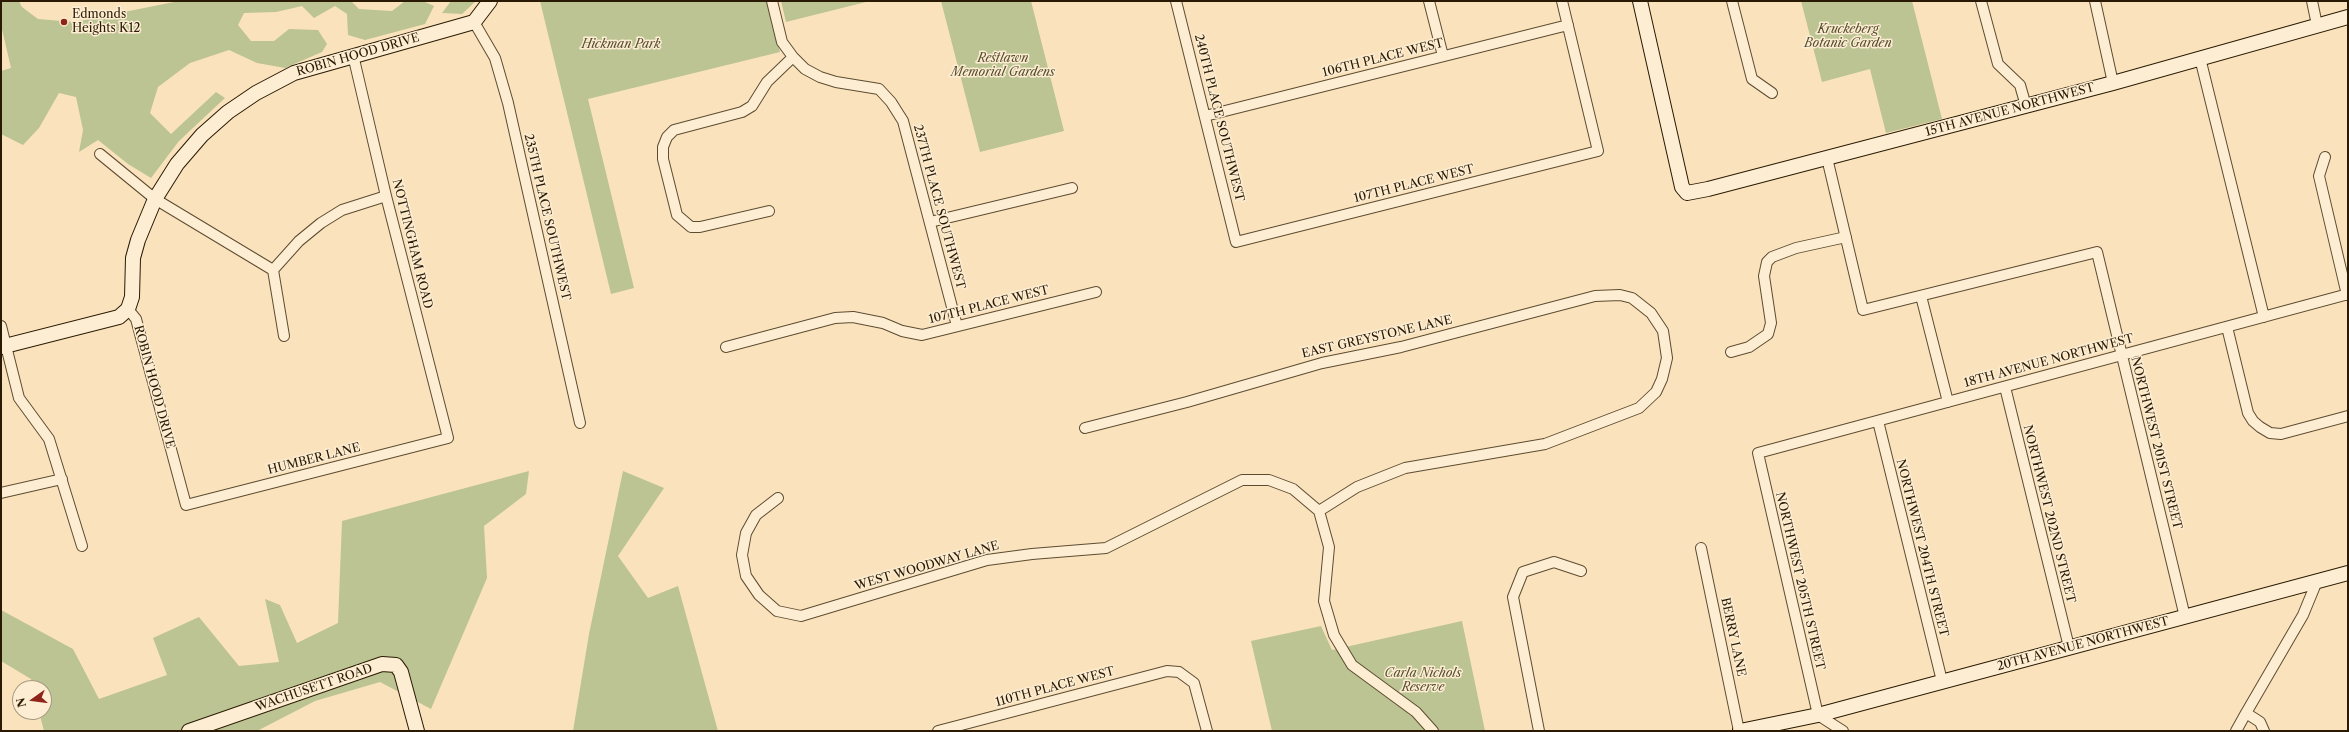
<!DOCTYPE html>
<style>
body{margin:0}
#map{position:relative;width:2349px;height:732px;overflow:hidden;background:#fae3bc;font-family:"Libre Caslon Text",serif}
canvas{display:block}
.frame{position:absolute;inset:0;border:2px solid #2a1a03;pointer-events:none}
.north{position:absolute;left:12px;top:680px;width:40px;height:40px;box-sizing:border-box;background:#fcedd3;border:1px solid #a89980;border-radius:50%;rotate:256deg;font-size:11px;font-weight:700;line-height:16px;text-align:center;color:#2a1a03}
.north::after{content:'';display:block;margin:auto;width:14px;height:18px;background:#8f2418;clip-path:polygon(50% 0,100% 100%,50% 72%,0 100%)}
</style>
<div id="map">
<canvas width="2349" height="732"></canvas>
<div class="frame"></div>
<div class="north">N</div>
</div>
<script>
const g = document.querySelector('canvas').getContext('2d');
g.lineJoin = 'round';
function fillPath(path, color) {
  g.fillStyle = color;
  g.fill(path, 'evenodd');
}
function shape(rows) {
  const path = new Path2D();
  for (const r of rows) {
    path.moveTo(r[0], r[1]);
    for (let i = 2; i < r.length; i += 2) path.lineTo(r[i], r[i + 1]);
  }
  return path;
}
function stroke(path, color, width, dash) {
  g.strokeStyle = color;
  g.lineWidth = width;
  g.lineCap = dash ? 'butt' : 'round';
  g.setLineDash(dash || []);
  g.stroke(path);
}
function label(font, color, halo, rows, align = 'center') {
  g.font = font + ' "Libre Caslon Text",serif';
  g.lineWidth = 3;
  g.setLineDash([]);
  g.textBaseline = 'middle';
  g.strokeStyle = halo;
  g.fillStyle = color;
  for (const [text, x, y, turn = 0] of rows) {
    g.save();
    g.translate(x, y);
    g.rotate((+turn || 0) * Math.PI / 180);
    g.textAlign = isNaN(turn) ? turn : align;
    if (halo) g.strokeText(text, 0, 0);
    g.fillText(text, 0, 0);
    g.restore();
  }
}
fillPath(shape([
 [1,1,19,1,22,7,38,19,74,22,179,1,351,1,359,9,392,11,405,1,423,1,434,6,425,24,365,40,348,35,347,14,335,6,314,18,302,6,276,12,244,13,238,25,251,41,274,41,289,29,318,30,327,44,322,52,285,68,257,63,229,50,190,63,158,87,150,113,171,134,216,92,225,98,179,141,151,178,128,164,98,140,79,152,83,130,76,97,59,93,39,128,23,145,1,134,1,71,11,68,1,25],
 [451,1,476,1,462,14,442,13],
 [540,1,767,1,780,52,588,99,634,288,611,294],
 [781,1,870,1,786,22],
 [941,1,1031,1,1064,131,980,152],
 [1801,1,1912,1,1942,119,1886,133,1870,69,1822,82],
 [529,471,526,494,484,526,487,578,431,709,380,682,315,701,257,731,44,731,39,712,44,712,44,688,34,688,31,679,1,661,1,610,73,649,99,699,167,675,153,638,199,617,239,666,279,662,265,599,280,605,297,643,338,623,342,521],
 [623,471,664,488,618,556,648,598,678,586,718,731,573,731,589,634],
 [1462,621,1485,731,1272,731,1251,641,1321,626,1332,650]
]), '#bbc492');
const street = shape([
 [772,1,782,42,793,57,805,69,820,77,836,82,879,89,891,102,903,121,957,326],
 [1176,1,1236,242,1598,151,1562,1],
 [1429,1,1443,56],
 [1732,1,1752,79,1772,93],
 [1981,1,1998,64,2020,85,2026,106],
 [2095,1,2113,83],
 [2312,1,2317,25],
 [474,22,495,58,508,103,580,423],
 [2200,58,2264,317],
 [1205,116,1568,25],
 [100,154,155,199,273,270],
 [2325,157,2319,176,2347,295],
 [1827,158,1863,310,2097,252,2185,617],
 [769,211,700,227,691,227,677,215,663,159,663,147,667,137,674,130,742,112,752,106,767,82,793,57],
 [930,222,1072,188],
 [1921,296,1948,402],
 [128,309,136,319,186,505,448,438,386,196,353,55],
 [1,326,19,398,49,439,82,546],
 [2227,327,2248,413,2253,421,2260,427,2270,433,2281,434,2348,416],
 [284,336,273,270,299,241,321,223,342,210,386,196],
 [726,347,835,318,853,317,883,323,902,331,922,335,1096,292],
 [1731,352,1749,347,1768,334,1771,323,1764,276,1767,262,1772,257,1796,248,1846,237],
 [2005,387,2069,647],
 [1878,421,1942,681],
 [1085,428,1187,402,1322,363,1401,347,1595,296,1620,295,1632,298,1651,313,1663,331,1667,358,1662,379,1656,392,1639,408,1545,444,1405,468,1357,487,1319,511],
 [1,493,62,479],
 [778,498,756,515,746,533,742,555,746,576,759,595,777,611,801,616,987,560,1032,554,1106,548,1242,480,1269,480,1293,489,1319,511],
 [1319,511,1329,547,1324,601,1334,635,1352,665,1416,712,1433,731],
 [1701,548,1739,731],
 [938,731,1167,671,1179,672,1194,683,1207,731],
 [1539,731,1513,597,1523,572,1554,562,1581,571],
 [1843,731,1818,715,1758,453,2348,294],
 [2236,731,2246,713],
 [2264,731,2260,722,2246,713,2303,615,2317,581]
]);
const secondary = shape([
 [1640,1,1680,178,1682,187,1687,193,1708,189,2113,83,2348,17],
 [1,347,119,317,128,309,132,297,133,258,138,240,155,199,177,164,202,135,228,112,256,93,294,73,474,22,490,1],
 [189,731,382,664,396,665,401,672,417,731],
 [1740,731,1818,715,2348,573]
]);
stroke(street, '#5e4c31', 12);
stroke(secondary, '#2a1a03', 16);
stroke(street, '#fcedd3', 10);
stroke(secondary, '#fcedd3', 14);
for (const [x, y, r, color] of [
 [64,22,4,"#8f2418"]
]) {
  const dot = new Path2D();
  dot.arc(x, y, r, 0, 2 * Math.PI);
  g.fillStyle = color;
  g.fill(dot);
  stroke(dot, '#fcedd3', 1.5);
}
label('12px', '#2a1a03', '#fcedd3', [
 ["Edmonds",72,15],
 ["Heights K12",72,29]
], 'left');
label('italic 12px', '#564d2e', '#fcedd3', [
 ["Kruckeberg",1848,30],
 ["Botanic Garden",1848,44],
 ["Hickman Park",621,45],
 ["Restlawn",1003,59],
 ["Memorial Gardens",1003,73],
 ["Carla Nichols",1423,674],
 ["Reserve",1423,688]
]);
label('12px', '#2a1a03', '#fcedd3', [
 ["ROBIN HOOD DRIVE",358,55,-16],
 ["106TH PLACE WEST",1383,58,-14],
 ["15TH AVENUE NORTHWEST",2010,110,-15],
 ["240TH PLACE SOUTHWEST",1219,118,76],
 ["107TH PLACE WEST",1414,184,-14],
 ["237TH PLACE SOUTHWEST",939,207,75],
 ["235TH PLACE SOUTHWEST",547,217,77],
 ["NOTTINGHAM ROAD",412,244,76],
 ["107TH PLACE WEST",989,305,-14],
 ["EAST GREYSTONE LANE",1377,337,-13],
 ["18TH AVENUE NORTHWEST",2049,361,-15],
 ["ROBIN HOOD DRIVE",154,387,75],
 ["NORTHWEST 201ST STREET",2156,443,76],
 ["HUMBER LANE",314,459,-14],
 ["NORTHWEST 202ND STREET",2049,514,76],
 ["NORTHWEST 204TH STREET",1922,548,76],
 ["WEST WOODWAY LANE",927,566,-16],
 ["NORTHWEST 205TH STREET",1800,581,77],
 ["BERRY LANE",1733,637,78],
 ["20TH AVENUE NORTHWEST",2083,644,-15],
 ["110TH PLACE WEST",1055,687,-15],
 ["WACHUSETT ROAD",314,688,-19]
]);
</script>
